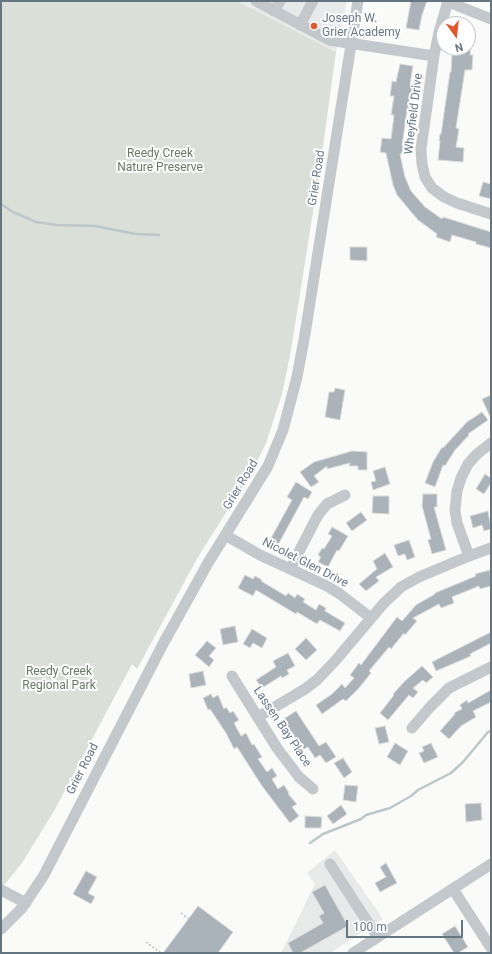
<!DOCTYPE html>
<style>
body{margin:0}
#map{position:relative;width:492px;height:954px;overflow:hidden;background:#fafaf8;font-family:Roboto,sans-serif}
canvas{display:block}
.frame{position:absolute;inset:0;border:2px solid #657683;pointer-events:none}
.north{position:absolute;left:436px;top:16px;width:40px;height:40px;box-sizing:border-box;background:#fff;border:1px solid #c1c8cd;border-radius:50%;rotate:165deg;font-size:11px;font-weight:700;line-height:16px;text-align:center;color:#657683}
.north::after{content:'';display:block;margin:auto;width:14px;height:18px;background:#e4572e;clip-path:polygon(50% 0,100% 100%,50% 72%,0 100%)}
.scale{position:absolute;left:346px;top:920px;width:117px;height:18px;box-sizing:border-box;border:2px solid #657683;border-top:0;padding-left:5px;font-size:12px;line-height:14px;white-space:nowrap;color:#657683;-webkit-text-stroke:3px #fff;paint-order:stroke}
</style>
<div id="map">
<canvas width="492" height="954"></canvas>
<div class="frame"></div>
<div class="north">N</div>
<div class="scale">100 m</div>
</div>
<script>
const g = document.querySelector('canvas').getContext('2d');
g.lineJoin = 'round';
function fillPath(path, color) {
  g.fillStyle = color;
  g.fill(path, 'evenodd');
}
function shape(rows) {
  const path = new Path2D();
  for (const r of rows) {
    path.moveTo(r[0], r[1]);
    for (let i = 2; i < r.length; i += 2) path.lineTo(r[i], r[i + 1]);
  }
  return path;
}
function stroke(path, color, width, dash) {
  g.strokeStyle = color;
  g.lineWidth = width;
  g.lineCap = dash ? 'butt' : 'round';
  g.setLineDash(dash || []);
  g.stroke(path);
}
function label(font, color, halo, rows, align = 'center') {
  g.font = font + ' Roboto,sans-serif';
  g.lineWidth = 4;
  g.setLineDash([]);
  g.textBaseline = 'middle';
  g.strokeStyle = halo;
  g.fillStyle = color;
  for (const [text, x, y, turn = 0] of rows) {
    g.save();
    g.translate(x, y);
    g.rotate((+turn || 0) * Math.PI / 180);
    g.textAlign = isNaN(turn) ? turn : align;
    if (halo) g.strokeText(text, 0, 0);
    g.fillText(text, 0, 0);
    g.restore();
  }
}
fillPath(shape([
 [237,1,347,1,336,52],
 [335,850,383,919,330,953,281,953,315,884,307,873]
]), '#e8e9e9');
fillPath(shape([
 [1,1,237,1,336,52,320,168,291,350,282,394,266,443,253,470,198,557,137,669,132,664,54,811,22,863,1,889]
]), '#dadfd7');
stroke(shape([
 [1,204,13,212,36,222,57,225,95,226,136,234,159,235],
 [310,843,323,834,361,819,366,815,390,808,411,796,418,790,451,773,463,762,488,732,491,731]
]), '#bbc7cb', 2.5);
const building = shape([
 [411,1,427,1,422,15,419,30,406,28,411,1],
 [457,48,471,48,470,55,473,55,472,70,465,70,456,128,459,129,456,147,464,148,463,162,438,160,440,141,439,141,440,134,441,134,450,72,451,72,452,54,456,54,457,48],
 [400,64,413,66,410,84,413,85,406,117,402,146,404,146,403,154,400,154,405,177,411,191,425,207,442,219,443,217,491,232,491,248,476,244,476,242,452,235,450,242,436,237,437,234,418,220,397,195,393,185,386,153,380,152,382,138,391,139,394,115,391,115,394,96,390,96,392,81,396,82,400,64],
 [483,182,491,184,491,199,479,196,483,182],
 [350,247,367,247,367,261,350,260,350,247],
 [335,388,345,390,340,420,325,417,329,392,334,392,335,388],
 [491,395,491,419,482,399,491,395],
 [482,412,488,420,468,434,469,435,455,450,445,466,443,465,435,487,425,483,433,462,442,447,443,448,467,422,482,412],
 [352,451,367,452,367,470,358,470,358,466,349,466,350,463,327,469,327,466,314,476,319,482,311,487,300,472,314,462,352,451],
 [385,467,390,484,373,490,371,482,376,481,373,471,385,467],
 [485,474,491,478,491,483,484,494,476,489,485,474],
 [296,482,312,492,308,499,304,497,278,545,270,540,292,500,287,497,296,482],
 [423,494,437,494,437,507,434,507,446,550,432,554,428,540,431,539,422,506,423,494],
 [373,496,389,496,389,514,372,513,373,496],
 [488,511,491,529,484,531,482,525,473,528,470,516,488,511],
 [361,512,367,520,352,531,346,523,361,512],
 [332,527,348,536,339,551,337,550,328,567,318,562,321,557,318,555,322,548,324,549,332,536,328,534,332,527],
 [409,540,415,557,407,560,405,554,398,556,394,545,409,540],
 [385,553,393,567,376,577,379,581,366,591,359,584,377,569,373,561,385,553],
 [490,570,491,586,480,589,479,586,452,597,454,603,441,608,439,604,413,618,417,621,405,635,404,633,391,649,389,647,369,671,371,673,359,688,346,701,343,699,322,714,316,705,332,694,342,684,345,688,354,678,350,675,359,663,361,665,397,617,402,621,416,605,435,594,435,593,476,576,475,574,490,570],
 [245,575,253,579,255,576,262,580,261,581,286,596,288,593,295,598,297,594,305,599,303,602,316,610,319,604,326,608,325,611,345,623,340,631,320,620,317,624,297,612,296,614,256,590,253,596,238,588,245,575],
 [235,626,238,642,223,645,220,629,235,626],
 [252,629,267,638,262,648,253,643,250,648,243,644,252,629],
 [491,632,491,643,470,654,471,656,436,671,432,662,491,632],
 [306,638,317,650,306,660,295,649,306,638],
 [207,641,216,648,209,656,214,660,209,667,195,655,207,641],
 [288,653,295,666,287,670,289,674,282,678,281,676,262,688,256,680,276,667,273,661,288,653],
 [422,666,433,677,426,683,423,680,413,688,418,692,413,698,409,695,388,720,380,713,394,695,393,694,405,681,422,666],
 [203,671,206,685,191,688,189,674,203,671],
 [491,690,491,702,473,711,476,717,461,726,449,739,440,731,455,714,454,713,462,709,460,705,467,700,468,703,491,690],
 [211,694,213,698,218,695,224,709,226,707,230,713,233,711,239,720,234,723,241,736,246,733,252,745,254,744,262,757,258,759,267,772,272,768,277,776,272,779,278,789,284,785,289,793,288,794,297,804,292,807,299,816,290,823,262,786,237,747,234,749,226,733,210,709,208,710,203,698,211,694],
 [296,711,319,746,326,742,336,757,326,763,320,755,315,758,308,747,302,750,292,732,290,733,282,720,296,711],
 [385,726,389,742,379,744,375,728,385,726],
 [395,743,408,751,400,765,387,757,395,743],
 [431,743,438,757,424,763,419,753,424,751,422,747,431,743],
 [343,758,352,772,344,778,334,763,343,758],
 [345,785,358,786,356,802,343,800,345,785],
 [481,803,482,820,466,822,465,804,481,803],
 [341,805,347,814,333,824,327,816,341,805],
 [305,816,322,817,321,828,305,828,305,816],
 [386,863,397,883,380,892,375,883,386,877,380,867,386,863],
 [86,871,97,877,88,893,95,897,91,904,73,894,86,871],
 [325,885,348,926,300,953,293,953,288,943,323,923,319,916,324,913,312,892,325,885],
 [198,906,233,932,218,953,163,953,198,906],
 [455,926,468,947,458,953,454,953,442,934,455,926]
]);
fillPath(building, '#aab3b9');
stroke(building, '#dcdcda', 1);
stroke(shape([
 [181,913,188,919],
 [146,942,161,953]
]), '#bbbfc2', 1.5, [2, 2]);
stroke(shape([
 [256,1,329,40,434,56],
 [448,1,439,32,434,56,421,149,422,164,425,177,432,188,444,197,457,203,491,214],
 [448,2,491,19],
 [274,11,280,1],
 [300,25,313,1],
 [225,535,260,555,327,586,340,594,371,618],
 [469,556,457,523,455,510,457,491,461,478,468,464,477,454,491,443],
 [290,569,318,515,327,504,345,495],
 [232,676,277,748,299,777,313,789],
 [258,717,305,689,317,680,335,661,384,603,401,587,419,577,469,556,491,548],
 [412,728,431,706,449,688,491,667],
 [330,864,361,912,378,937],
 [453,889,491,948],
 [1,890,26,903],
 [1,929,22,908,44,875,163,644,208,563,268,466,283,430,297,377,305,334,358,1],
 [353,953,491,864]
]), '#c3c8cc', 11);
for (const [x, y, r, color] of [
 [314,26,4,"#e4572e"]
]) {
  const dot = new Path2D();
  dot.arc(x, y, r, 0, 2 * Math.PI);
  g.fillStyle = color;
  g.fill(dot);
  stroke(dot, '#fff', 1.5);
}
label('12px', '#657683', '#fff', [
 ["Joseph W.",322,19],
 ["Grier Academy",322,33]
], 'left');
label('12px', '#657683', '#fff', [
 ["Wheyfield Drive",414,114,-83],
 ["Grier Road",317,178,-81],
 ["Grier Road",241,485,-59],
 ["Nicolet Glen Drive",305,563,27],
 ["Lassen Bay Place",282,727,56],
 ["Grier Road",83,769,-63]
]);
label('12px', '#687a64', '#fff', [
 ["Reedy Creek",160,154],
 ["Nature Preserve",160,168],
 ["Reedy Creek",59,672],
 ["Regional Park",59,686]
]);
</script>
